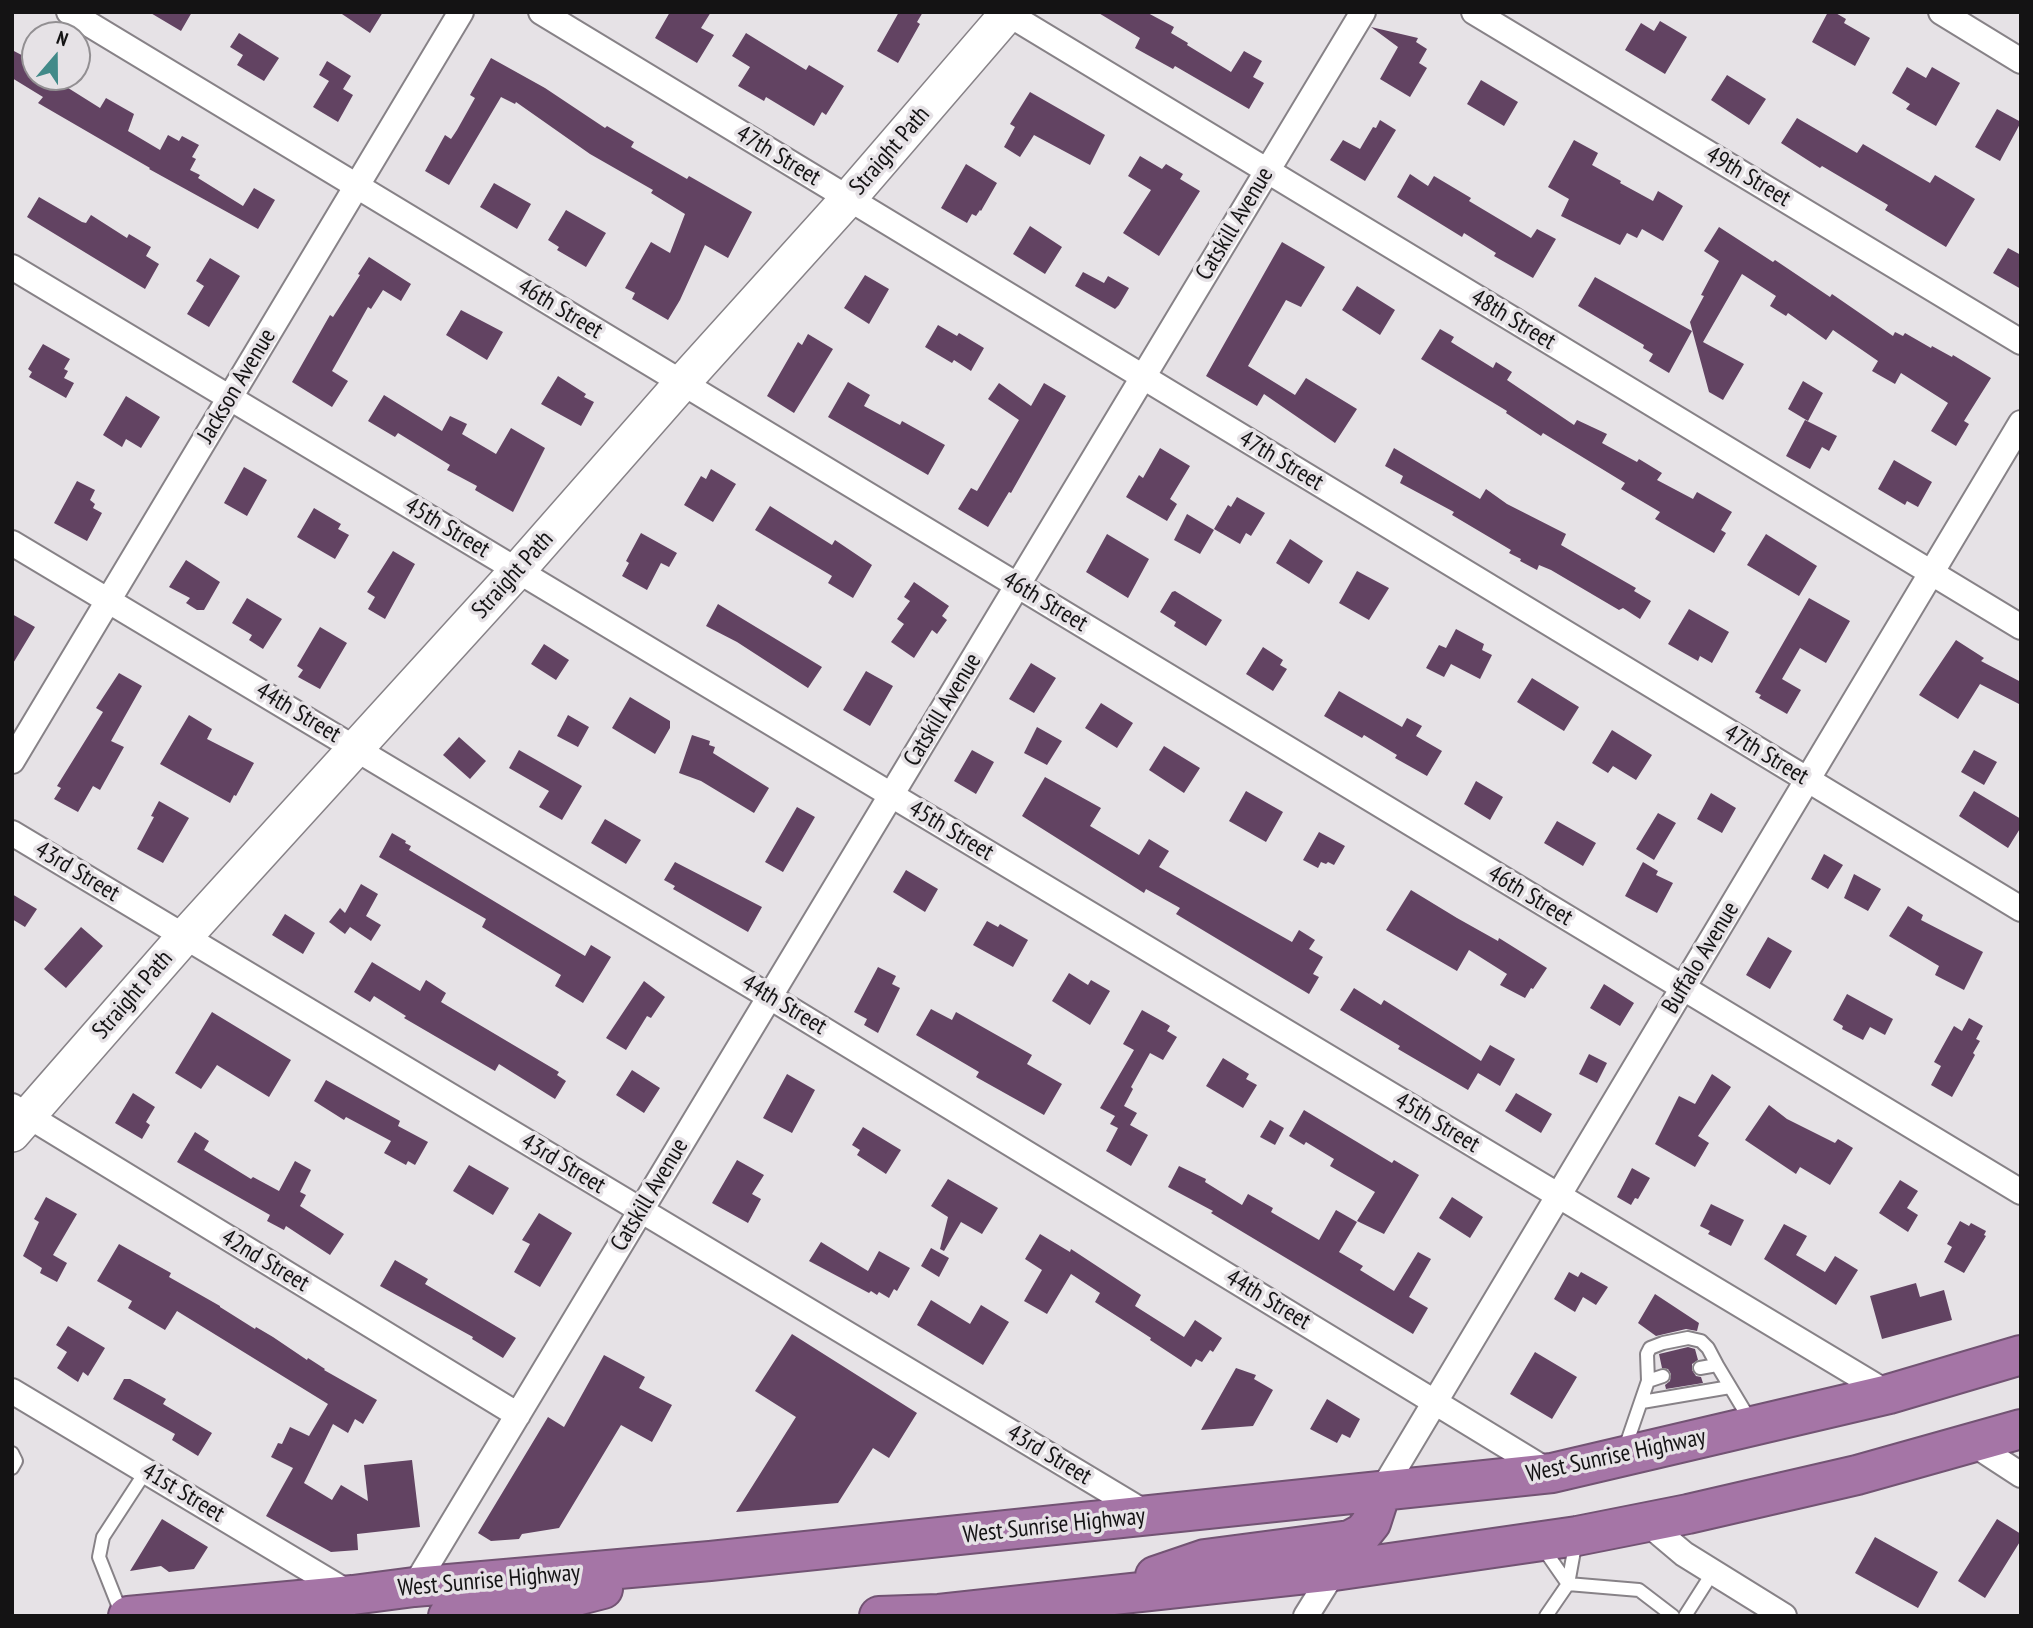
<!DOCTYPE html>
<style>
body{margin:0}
#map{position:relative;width:2033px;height:1628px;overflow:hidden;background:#e6e2e6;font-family:"PT Sans Narrow",sans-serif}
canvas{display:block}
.frame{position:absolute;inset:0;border:14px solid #141314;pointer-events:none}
.north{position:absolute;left:21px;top:21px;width:70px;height:70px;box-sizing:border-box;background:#e6e2e6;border:2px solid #928f92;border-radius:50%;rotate:20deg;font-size:19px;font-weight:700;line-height:28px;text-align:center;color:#141314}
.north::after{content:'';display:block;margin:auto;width:24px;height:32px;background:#428a89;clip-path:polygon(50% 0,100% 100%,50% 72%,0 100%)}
</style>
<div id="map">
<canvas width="2033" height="1628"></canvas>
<div class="frame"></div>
<div class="north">N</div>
</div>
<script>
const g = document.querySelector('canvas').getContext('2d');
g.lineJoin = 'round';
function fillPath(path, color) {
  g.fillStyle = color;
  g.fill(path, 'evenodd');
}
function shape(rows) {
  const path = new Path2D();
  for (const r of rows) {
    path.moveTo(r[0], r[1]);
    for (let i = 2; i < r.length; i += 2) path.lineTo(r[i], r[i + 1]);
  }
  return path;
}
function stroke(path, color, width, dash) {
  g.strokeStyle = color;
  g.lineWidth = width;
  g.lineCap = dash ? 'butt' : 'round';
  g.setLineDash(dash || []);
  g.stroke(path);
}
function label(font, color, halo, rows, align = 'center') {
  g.font = font + ' "PT Sans Narrow",sans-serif';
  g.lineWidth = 7;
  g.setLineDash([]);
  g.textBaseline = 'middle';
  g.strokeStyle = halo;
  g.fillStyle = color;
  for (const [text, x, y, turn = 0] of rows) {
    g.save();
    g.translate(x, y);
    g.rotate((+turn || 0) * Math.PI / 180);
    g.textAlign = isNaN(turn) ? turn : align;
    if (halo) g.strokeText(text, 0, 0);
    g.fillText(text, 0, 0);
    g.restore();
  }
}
fillPath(shape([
 [149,12,192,12,181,31],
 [339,12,383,12,370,33],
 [670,12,711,12,701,28,714,35,697,63,655,38],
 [899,12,923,12,917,22,920,24,898,63,877,51],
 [1097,12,1146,12,1174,27,1171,33,1188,43,1187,45,1231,72,1244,51,1262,61,1253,77,1264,83,1249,109,1175,66,1173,69,1135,48,1140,38],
 [1828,12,1834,12,1846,19,1844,23,1870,38,1855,66,1812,42],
 [1660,21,1687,37,1665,74,1625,50,1641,23,1654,31],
 [1371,27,1418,38,1416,42,1427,49,1419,63,1427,68,1410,97,1380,79,1398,47],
 [239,33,279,58,264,81,237,65,243,55,230,47],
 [746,33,806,70,809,65,844,86,826,115,822,112,814,126,766,97,764,101,738,86,750,67,732,56],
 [12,50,35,62,35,77,70,77,65,86,100,108,106,98,134,114,128,131,160,150,168,135,179,141,182,136,199,145,192,157,196,159,190,170,200,175,198,178,243,206,254,188,275,200,258,229,149,169,150,168,38,103,43,97,12,78],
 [491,58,545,88,605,128,607,126,634,142,631,147,687,179,689,176,752,212,728,258,705,245,680,300,668,320,632,299,635,293,625,288,651,242,670,253,685,214,651,193,653,190,590,154,516,102,515,104,501,97,449,185,425,171,445,135,451,139,457,130,475,98,470,95],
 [327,61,351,76,343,89,353,95,338,122,313,107,329,81,319,75],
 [1907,67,1926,78,1932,67,1960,83,1936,126,1906,109,1910,104,1892,93],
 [1727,75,1766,99,1749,125,1711,100],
 [1481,80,1518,102,1504,126,1467,104],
 [1030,92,1105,135,1090,165,1034,135,1020,157,1004,147,1015,127,1010,124],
 [1997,109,2021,122,2000,161,1975,147],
 [1797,118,1857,153,1863,144,1930,183,1935,175,1975,199,1946,247,1885,210,1888,205,1822,166,1820,168,1781,143],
 [1380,120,1396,130,1365,181,1330,160,1343,140,1360,149,1373,127,1376,128],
 [1574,140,1598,153,1592,165,1621,181,1620,183,1653,201,1658,191,1683,206,1663,241,1642,229,1637,238,1627,233,1620,245,1561,216,1569,199,1548,187],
 [1140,156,1162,169,1166,164,1183,174,1180,179,1200,191,1159,256,1123,233,1151,190,1128,176],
 [966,164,997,183,981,211,980,210,976,216,972,214,967,223,941,208],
 [1410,174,1428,186,1434,176,1471,198,1469,201,1531,238,1537,229,1556,239,1533,278,1494,256,1496,253,1464,233,1462,237,1397,197],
 [494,183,531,204,517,229,480,207],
 [39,197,82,222,86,223,91,215,127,238,129,234,151,247,146,256,159,264,145,289,27,217],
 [566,210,606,233,586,267,557,250,559,247,548,240],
 [1030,226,1062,247,1045,274,1013,254],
 [1719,227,1773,262,1775,260,1830,297,1832,294,1893,336,1895,332,1903,336,1905,333,1931,348,1932,346,1952,357,1953,355,1991,378,1964,421,1969,424,1956,446,1931,431,1948,403,1901,373,1895,384,1872,371,1878,361,1833,330,1826,340,1788,313,1786,316,1770,306,1776,296,1742,274,1703,342,1744,364,1723,400,1709,392,1690,322,1704,296,1701,295,1719,261,1704,251],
 [1282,242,1325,267,1301,307,1286,300,1248,366,1295,395,1306,378,1357,409,1335,443,1264,394,1257,406,1206,376],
 [2008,248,2021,255,2021,289,1993,273],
 [369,257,411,284,401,301,383,290,371,309,368,307,332,371,348,381,332,407,292,382,330,315,333,317,360,275,358,274],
 [210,258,240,276,209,327,187,314,204,286,196,281],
 [1083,272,1104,283,1108,276,1129,288,1119,305,1115,309,1075,286],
 [865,275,889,289,869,324,844,308],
 [1595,277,1692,331,1669,373,1649,361,1653,354,1643,348,1644,345,1578,306],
 [1357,286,1395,310,1380,335,1342,310],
 [461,310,503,332,487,360,446,335],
 [938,325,957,336,959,333,984,348,971,371,954,360,952,363,925,347],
 [1440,329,1454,337,1451,342,1493,368,1496,362,1512,372,1507,380,1574,425,1577,420,1607,434,1602,443,1637,462,1639,459,1662,473,1657,480,1693,499,1697,492,1732,512,1721,530,1726,533,1714,553,1655,519,1660,512,1621,489,1625,483,1543,433,1541,436,1506,413,1507,411,1421,359],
 [808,334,833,349,794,413,767,396,798,342,802,345],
 [43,344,70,359,64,369,68,371,64,378,74,383,66,398,29,377,32,372,28,369],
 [558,376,586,394,584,397,594,402,581,426,541,404],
 [1803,381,1823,393,1808,421,1788,409],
 [848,382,870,395,864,406,900,425,902,421,945,445,928,475,828,417],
 [999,383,1031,406,1044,383,1066,396,1011,493,1009,492,988,527,958,509,971,488,977,491,1019,420,988,399],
 [384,395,442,431,450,416,467,424,462,434,496,454,511,428,545,448,513,512,475,490,477,486,447,470,450,465,398,433,395,437,368,421],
 [126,396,160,417,141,448,126,439,122,447,103,435],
 [1805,420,1837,436,1829,451,1822,447,1810,469,1786,456],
 [1160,448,1190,466,1170,499,1177,504,1167,521,1126,497,1139,475,1143,478],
 [1394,448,1480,499,1486,489,1507,504,1566,534,1561,545,1636,588,1634,591,1651,601,1640,619,1623,608,1619,610,1551,570,1539,565,1537,570,1520,561,1521,559,1509,553,1511,550,1452,515,1454,512,1400,483,1403,476,1385,466],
 [1894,460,1932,482,1918,507,1907,501,1905,505,1878,489],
 [244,467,267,480,247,516,224,503],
 [711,469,736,484,713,522,684,505,701,476,706,479],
 [77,481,95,490,90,500,95,504,93,508,102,513,87,541,54,523],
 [1237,497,1265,513,1251,536,1246,533,1240,544,1214,529,1228,505,1231,507],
 [770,506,832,545,835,540,872,565,853,598,828,583,832,576,755,530],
 [314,508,341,524,338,529,349,535,335,559,297,537],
 [1187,514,1214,530,1200,554,1174,540],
 [641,533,677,553,669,567,661,563,647,590,622,576,629,563,626,561],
 [1107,534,1149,559,1128,598,1086,572],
 [1766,534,1817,566,1799,596,1747,565],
 [1290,539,1323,561,1309,584,1276,563],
 [393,551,415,564,385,619,368,609,375,597,367,592],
 [186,560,220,582,204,610,197,610,186,603,190,598,169,587],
 [1357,571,1389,588,1369,620,1339,603],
 [914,582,949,606,942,616,947,620,937,634,932,630,914,658,891,642,904,624,897,619,910,601,904,597],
 [1175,591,1222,620,1206,646,1174,626,1176,622,1160,612,1172,592],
 [247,598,282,619,263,649,249,640,252,635,232,623],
 [1809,598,1850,621,1826,663,1800,648,1782,679,1801,690,1787,714,1759,698,1761,695,1755,692],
 [718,604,822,667,808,688,737,642,706,626],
 [1689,609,1729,632,1712,663,1700,656,1698,661,1668,644],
 [12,614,35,627,12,665],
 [320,627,347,643,320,689,298,677,303,670,297,666],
 [1456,629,1484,644,1482,650,1492,655,1480,679,1451,664,1444,677,1426,668,1439,645,1446,648],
 [1956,640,1984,658,1981,661,2021,682,2021,705,1980,684,1958,719,1919,695],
 [544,644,569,660,556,680,531,664],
 [1263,647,1283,660,1280,665,1287,669,1273,691,1246,674],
 [1031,663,1056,678,1034,713,1009,699],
 [866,671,893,686,870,726,843,710],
 [119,673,142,686,111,741,124,747,100,790,93,786,78,812,54,799,61,788,57,786,103,712,96,708],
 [1532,678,1579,707,1564,731,1517,702],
 [1339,691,1402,727,1407,718,1422,726,1416,736,1442,751,1427,776,1395,758,1397,755,1364,735,1362,738,1324,716],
 [630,697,670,721,670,728,655,754,612,728],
 [1101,703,1133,723,1117,748,1085,728],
 [189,715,212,729,207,739,254,763,236,796,234,795,230,803,160,764],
 [568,715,589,727,578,747,557,736],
 [1037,727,1062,741,1047,765,1024,753],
 [1612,730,1652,755,1636,780,1613,766,1608,773,1592,763],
 [692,735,710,741,709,745,715,747,713,753,769,788,754,813,701,781,679,773],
 [459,737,486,761,470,779,443,755],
 [1164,746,1200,768,1184,793,1149,770],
 [519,750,582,786,562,820,539,807,549,791,509,768],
 [972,750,994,762,976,794,954,781],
 [1974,750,1997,762,1984,785,1961,772],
 [1045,777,1101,808,1090,826,1139,855,1149,839,1169,851,1159,867,1292,942,1299,930,1315,940,1309,949,1323,957,1313,974,1319,977,1309,994,1176,914,1180,908,1146,889,1144,893,1022,816],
 [1476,781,1503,797,1490,820,1464,804],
 [1246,791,1283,812,1266,842,1229,821],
 [1974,791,2021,819,2021,827,2008,848,1959,816],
 [1711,793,1736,808,1722,833,1697,819],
 [159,801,189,818,163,863,137,849,154,817,151,816],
 [797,807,815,817,783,872,765,862],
 [1658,813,1676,823,1654,860,1636,849],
 [605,819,641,840,626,864,591,843],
 [1557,821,1596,843,1583,866,1544,843],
 [1319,832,1345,846,1334,865,1328,862,1326,864,1321,862,1318,868,1303,860],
 [392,833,406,841,405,843,411,846,409,850,585,956,591,945,611,957,583,1003,555,986,561,975,482,927,486,919,379,857],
 [1824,854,1843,865,1828,889,1811,879],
 [675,862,762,907,748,932,673,889,675,886,664,880],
 [1643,862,1658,871,1656,875,1673,883,1657,913,1625,896],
 [906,870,938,889,925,912,893,892],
 [1854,874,1881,889,1868,911,1844,898],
 [361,884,378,894,366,916,381,925,371,941,350,927,345,934,329,922,340,908,345,913],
 [1411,890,1457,918,1498,941,1499,938,1547,968,1533,989,1531,988,1525,998,1500,985,1507,974,1469,950,1457,971,1386,930],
 [12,894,37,909,25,927,12,919],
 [1908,906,1923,915,1921,920,1983,952,1964,990,1935,975,1939,966,1889,936],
 [285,914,315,933,303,954,272,935],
 [987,921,998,927,1000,924,1028,940,1013,967,973,945],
 [81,927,103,946,66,988,44,969],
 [1768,937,1792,951,1770,989,1746,975],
 [372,962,420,991,426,980,446,993,441,1002,559,1072,557,1075,566,1081,555,1099,499,1064,495,1071,404,1018,406,1016,374,996,370,1002,354,992],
 [878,967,896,976,892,984,900,988,878,1033,864,1025,867,1019,854,1012],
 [1069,973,1088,985,1091,980,1110,991,1090,1025,1052,1001],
 [644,981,665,997,651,1018,647,1016,626,1050,606,1038],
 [1604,984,1634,1003,1620,1026,1590,1008],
 [1354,988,1381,1005,1384,1000,1481,1061,1490,1045,1515,1059,1500,1086,1478,1073,1468,1090,1398,1049,1400,1046,1340,1010],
 [1847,994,1893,1019,1885,1035,1870,1027,1863,1040,1842,1029,1843,1026,1833,1020],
 [931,1009,952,1020,956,1012,1032,1055,1027,1064,1062,1084,1044,1115,976,1077,979,1072,916,1035],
 [1142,1010,1167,1024,1170,1026,1167,1031,1177,1037,1163,1060,1150,1053,1131,1087,1133,1089,1124,1106,1137,1113,1130,1125,1148,1135,1131,1166,1106,1151,1118,1128,1110,1124,1115,1116,1100,1108,1134,1050,1123,1044],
 [212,1012,291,1060,269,1097,217,1065,201,1089,175,1073],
 [1969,1018,1983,1026,1976,1039,1980,1041,1973,1053,1975,1055,1952,1097,1931,1085,1941,1066,1934,1062,1954,1026,1962,1031],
 [1589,1054,1607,1063,1597,1083,1579,1074],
 [1223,1058,1249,1074,1246,1079,1257,1085,1243,1108,1206,1086],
 [632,1070,660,1088,644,1113,616,1095],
 [787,1074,815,1090,792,1133,763,1118],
 [1712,1074,1731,1087,1698,1136,1709,1143,1695,1167,1655,1144,1679,1096,1695,1104],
 [326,1080,400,1121,398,1126,428,1142,415,1165,408,1161,406,1165,384,1153,391,1141,346,1117,344,1120,314,1101],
 [133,1093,155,1107,146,1122,150,1125,142,1139,115,1123],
 [1516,1093,1552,1114,1541,1133,1505,1111],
 [1769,1105,1787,1119,1835,1143,1838,1139,1853,1148,1830,1185,1800,1167,1796,1174,1745,1140],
 [1304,1110,1392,1163,1394,1160,1419,1175,1384,1234,1357,1221,1375,1192,1330,1166,1334,1159,1306,1142,1304,1145,1289,1136],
 [1270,1120,1284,1128,1275,1145,1260,1137],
 [863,1127,901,1150,886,1174,857,1155,860,1150,852,1145],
 [195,1132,209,1141,204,1150,251,1179,253,1177,279,1191,295,1161,311,1170,300,1192,306,1195,300,1206,344,1234,330,1255,286,1226,284,1230,267,1221,270,1215,177,1162],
 [737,1160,764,1175,752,1194,761,1199,748,1223,712,1203],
 [469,1165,509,1188,493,1215,453,1191],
 [1179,1166,1206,1179,1205,1182,1242,1205,1248,1194,1273,1208,1271,1212,1319,1240,1336,1210,1357,1222,1339,1252,1363,1266,1360,1270,1394,1291,1418,1252,1431,1259,1409,1297,1428,1308,1413,1334,1231,1225,1211,1213,1213,1211,1168,1187],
 [1632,1168,1650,1178,1638,1199,1635,1198,1631,1205,1617,1197],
 [948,1179,998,1208,982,1234,961,1222,944,1251,940,1249,948,1217,931,1206],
 [1900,1180,1918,1191,1907,1208,1918,1215,1908,1232,1879,1213],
 [46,1197,77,1214,53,1255,67,1263,57,1282,40,1273,42,1268,23,1256,39,1222,34,1219],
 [1452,1197,1483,1217,1470,1238,1439,1218],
 [1711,1204,1744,1220,1731,1246,1708,1234,1710,1231,1700,1226],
 [539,1213,572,1233,540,1287,514,1272,530,1244,522,1240],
 [1960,1221,1969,1226,1971,1223,1986,1231,1984,1235,1986,1236,1964,1273,1944,1262,1952,1247,1947,1244],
 [1784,1224,1807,1236,1796,1255,1825,1272,1835,1256,1858,1270,1836,1305,1764,1259],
 [1040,1234,1070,1252,1071,1249,1141,1295,1135,1306,1184,1337,1195,1320,1222,1338,1213,1352,1210,1350,1202,1362,1196,1359,1191,1367,1150,1340,1151,1338,1095,1302,1100,1293,1071,1274,1047,1314,1024,1301,1042,1270,1025,1259],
 [821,1242,868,1271,879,1251,910,1268,897,1291,894,1289,889,1298,879,1292,877,1295,871,1291,869,1293,809,1261],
 [119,1244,171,1273,169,1277,220,1306,220,1307,255,1329,256,1327,273,1337,307,1360,308,1358,325,1369,324,1370,377,1400,363,1424,355,1419,348,1433,333,1424,304,1483,332,1500,341,1485,368,1501,364,1465,412,1460,420,1527,357,1534,358,1550,331,1552,266,1516,293,1468,271,1457,278,1443,282,1444,290,1427,309,1436,328,1404,177,1311,165,1330,128,1308,132,1301,97,1281],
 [931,1248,949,1258,939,1277,921,1266],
 [395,1260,428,1279,425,1284,516,1338,503,1358,472,1339,473,1337,380,1286],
 [1569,1272,1578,1277,1581,1272,1608,1287,1596,1305,1583,1297,1575,1312,1554,1299],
 [1916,1283,1920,1297,1944,1290,1952,1320,1882,1339,1870,1296],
 [1655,1294,1699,1323,1697,1331,1686,1329,1656,1336,1638,1323],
 [931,1300,970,1324,981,1305,1009,1322,983,1365,917,1325],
 [68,1326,105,1348,88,1376,83,1372,78,1382,57,1368,67,1352,56,1345],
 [792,1334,917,1413,889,1458,873,1448,838,1503,736,1512,796,1417,755,1391],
 [1688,1347,1695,1349,1698,1360,1692,1364,1692,1370,1696,1376,1701,1377,1703,1383,1666,1389,1665,1385,1670,1381,1671,1374,1668,1369,1662,1368,1659,1354],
 [1535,1352,1577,1377,1552,1419,1510,1394],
 [604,1355,645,1377,639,1388,672,1405,652,1442,621,1425,559,1528,522,1534,519,1539,491,1541,478,1533,548,1417,564,1427],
 [1236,1368,1256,1375,1254,1379,1273,1390,1253,1426,1201,1430],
 [124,1379,130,1379,166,1399,163,1404,212,1433,198,1456,172,1440,175,1434,113,1399],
 [1327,1399,1360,1419,1350,1438,1342,1434,1337,1443,1310,1429],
 [162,1519,208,1547,194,1569,169,1572,161,1566,130,1571],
 [1997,1519,2021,1534,2021,1540,1985,1598,1958,1581],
 [1875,1537,1938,1572,1918,1608,1855,1573]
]), '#624362');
const lane = shape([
 [1700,1368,1717,1365,1750,1420],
 [1648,1381,1647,1354,1650,1348,1663,1343,1688,1338,1701,1341,1708,1348,1717,1365],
 [1642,1402,1730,1387],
 [1625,1448,1648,1381,1663,1376],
 [12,1453,16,1461,12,1468],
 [1543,1548,1568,1584],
 [1568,1584,1639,1590,1673,1616],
 [122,1615,99,1557,103,1537,146,1471],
 [1546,1616,1568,1584,1576,1540],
 [1685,1616,1713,1572]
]);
const street = shape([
 [69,12,2021,1192],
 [541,12,2021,909],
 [1005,12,2021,627],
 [1474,12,2021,342],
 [1941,12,2021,61],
 [12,267,1889,1394],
 [12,543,770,997,1551,1473],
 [12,761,461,12],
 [12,833,1149,1515],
 [12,1106,518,1415],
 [12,1391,352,1595],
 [1972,1443,2021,1475],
 [1381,1492,2021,423],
 [1646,1522,1684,1554,1784,1616],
 [414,1587,1363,12],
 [1306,1616,1334,1571]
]);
const secondary = shape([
 [12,1134,185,936,517,571,682,383,848,199,1009,12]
]);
const highway = shape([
 [1155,1576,1205,1559,1350,1540,1363,1533,1371,1523,1381,1492],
 [128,1616,353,1595,414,1587,710,1561,1552,1473,1889,1394,2021,1355],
 [448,1616,529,1608,603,1589],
 [879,1616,939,1614,1334,1571,1577,1536,1688,1514,1857,1475,2021,1429]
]);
stroke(lane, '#878287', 16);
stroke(street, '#878287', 28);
stroke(secondary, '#878287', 38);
stroke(highway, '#725373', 42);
stroke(lane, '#fff', 12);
stroke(street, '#fff', 24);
stroke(secondary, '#fff', 35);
stroke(highway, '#a575a6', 38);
label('24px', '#141314', '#e6e2e6', [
 ["Straight Path",890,151,-49],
 ["47th Street",778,156,31],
 ["49th Street",1748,177,31],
 ["Catskill Avenue",1235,224,-59],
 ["46th Street",560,309,31],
 ["48th Street",1513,320,31],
 ["Jackson Avenue",237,386,-59],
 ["47th Street",1281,461,31],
 ["45th Street",447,528,31],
 ["Straight Path",513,575,-48],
 ["46th Street",1045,602,31],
 ["Catskill Avenue",943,710,-59],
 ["44th Street",298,713,31],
 ["47th Street",1766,755,31],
 ["45th Street",951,831,31],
 ["43rd Street",77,872,31],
 ["46th Street",1530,896,31],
 ["Buffalo Avenue",1701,958,-59],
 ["Straight Path",133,995,-49],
 ["44th Street",784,1005,31],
 ["45th Street",1437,1123,31],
 ["43rd Street",563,1164,31],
 ["Catskill Avenue",650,1195,-59],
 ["42nd Street",265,1261,31],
 ["44th Street",1268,1300,31],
 ["43rd Street",1049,1455,31],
 ["West Sunrise Highway",1616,1456,-12],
 ["41st Street",183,1493,31],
 ["West Sunrise Highway",1054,1526,-6],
 ["West Sunrise Highway",489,1581,-5]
]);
</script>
